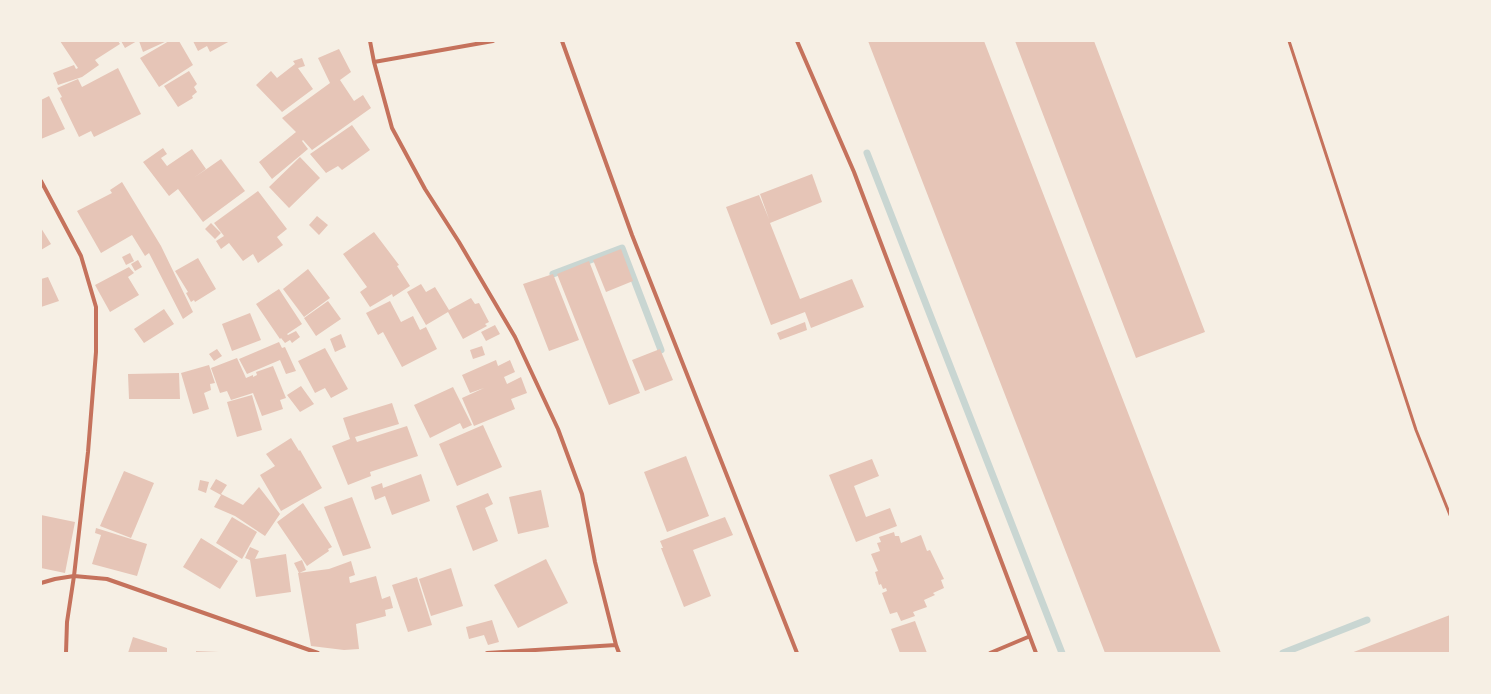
<!DOCTYPE html>
<style>
body{margin:0}
#map{position:relative;width:1491px;height:694px;overflow:hidden;background:#f6efe4;font-family:Lora,serif}
canvas{display:block}
.frame{position:absolute;inset:0;border:42px solid #f6efe4;pointer-events:none}
</style>
<div id="map">
<canvas width="1491" height="694"></canvas>
<div class="frame"></div>
</div>
<script>
const g = document.querySelector('canvas').getContext('2d');
g.lineJoin = 'round';
function shape(rows) {
  const path = new Path2D();
  for (const r of rows) {
    path.moveTo(r[0], r[1]);
    for (let i = 2; i < r.length; i += 2) path.lineTo(r[i], r[i + 1]);
  }
  return path;
}
function stroke(path, color, width, dash) {
  g.strokeStyle = color;
  g.lineWidth = width;
  g.lineCap = dash ? 'butt' : 'round';
  g.setLineDash(dash || []);
  g.stroke(path);
}
function fillPath(path, color) {
  g.fillStyle = color;
  g.fill(path, 'evenodd');
}
stroke(shape([
 [867,153,1062,653],
 [553,274,622,248,661,350],
 [1283,653,1367,620]
]), '#c9d6d2', 7);
fillPath(shape([
 [60,41,118,41,120,44,95,60,99,65,82,77,58,85,53,73,74,65,76,69,78,68],
 [121,41,137,41,125,48],
 [139,41,167,41,143,52],
 [169,41,179,41,193,65,159,87,140,58],
 [193,41,230,41,210,52,207,46,198,51],
 [868,41,984,41,1221,653,1105,653],
 [1015,41,1094,41,1205,332,1136,358],
 [339,49,351,72,340,80,354,101,363,95,371,108,312,150,303,140,302,141,308,149,272,179,259,162,296,132,282,118,330,83,318,58],
 [302,58,305,66,298,68,313,89,282,112,256,85,271,71,277,78,295,64,293,61],
 [118,68,141,114,94,137,91,131,79,137,60,98,62,97,57,88,78,79,82,87],
 [189,71,197,84,194,87,197,92,192,96,193,98,178,107,164,86],
 [49,96,65,129,41,139,41,100],
 [352,125,370,150,342,170,338,166,326,173,310,154],
 [163,148,167,154,161,158,167,166,192,149,206,169,195,177,221,159,245,191,203,222,178,189,169,196,143,162],
 [300,157,320,178,289,208,269,187],
 [812,174,822,202,770,223,800,299,852,279,864,307,811,328,805,312,771,325,726,207,759,195,769,219,760,194],
 [122,182,161,246,193,312,183,319,149,253,145,256,132,235,101,253,77,211,112,193,110,190],
 [258,191,287,229,277,237,283,245,258,263,253,254,243,261,229,243,221,249,216,241,224,236,214,223],
 [317,216,328,225,319,235,309,225],
 [211,223,221,233,215,239,205,229],
 [41,228,51,244,41,250],
 [374,232,399,265,397,266,410,286,393,297,392,294,370,307,360,292,367,287,343,254],
 [621,249,633,281,606,292,593,260],
 [130,253,134,261,126,265,122,257],
 [198,258,216,289,195,302,194,300,191,302,186,293,188,292,175,271],
 [138,260,142,267,135,271,131,264],
 [589,261,640,393,609,405,557,274],
 [129,267,134,273,128,277,139,295,110,312,95,285],
 [308,269,330,298,304,317,283,289],
 [553,274,579,340,549,351,523,284],
 [48,277,59,301,41,307,41,279],
 [421,284,426,292,435,287,449,310,471,298,475,304,479,303,489,322,485,324,487,326,463,339,448,312,426,325,407,292],
 [279,289,302,324,287,334,288,335,296,331,300,337,292,343,290,340,285,343,281,338,280,339,256,304],
 [328,301,341,319,316,336,304,318],
 [390,301,401,322,413,316,420,330,426,327,437,349,402,367,383,332,378,335,366,313],
 [164,309,174,324,144,343,134,329],
 [250,313,261,340,232,351,222,324],
 [805,322,807,330,780,340,777,333],
 [495,325,500,334,486,341,481,332],
 [341,334,346,347,335,352,330,339],
 [279,342,282,348,285,347,296,371,286,374,280,360,247,374,239,359],
 [482,346,485,355,473,359,470,350],
 [325,348,348,389,331,398,325,388,315,393,298,361],
 [217,349,222,356,214,361,209,354],
 [660,349,673,380,645,391,632,360],
 [237,358,246,378,253,375,253,377,257,375,256,372,273,366,286,398,280,400,283,409,262,416,253,393,231,400,227,391,220,393,211,368],
 [496,360,498,366,510,360,515,372,504,377,507,384,521,377,527,393,511,399,515,409,474,426,462,398,484,388,470,393,462,375],
 [209,365,215,383,210,384,211,390,204,393,209,409,193,414,181,373],
 [179,373,180,399,129,399,128,374],
 [301,386,314,404,300,412,287,395],
 [453,387,472,425,463,429,460,423,430,438,414,405],
 [252,395,262,430,237,437,227,402],
 [392,403,399,424,355,437,357,442,407,426,418,456,370,472,371,476,348,485,332,446,350,439,343,418],
 [483,425,502,467,457,486,439,444],
 [291,438,299,451,300,450,322,488,281,511,260,475,275,466,266,454],
 [686,456,709,516,667,532,644,472],
 [872,459,879,476,854,486,866,517,890,508,897,526,856,542,829,475],
 [124,471,154,483,131,538,100,526],
 [421,474,430,501,392,515,385,496,375,500,371,487,382,483,383,488],
 [216,479,227,485,221,494,243,505,259,487,280,514,265,536,235,516,214,507,221,495,210,489],
 [200,480,209,482,206,493,198,490],
 [541,490,549,527,518,534,509,497],
 [488,493,493,504,485,508,498,541,473,551,456,506],
 [352,497,371,548,343,556,324,507],
 [303,503,332,547,328,549,329,551,307,566,277,522],
 [41,515,75,522,65,573,41,568],
 [232,517,257,532,242,559,216,543],
 [725,517,733,535,693,550,711,596,684,607,661,548,663,548,660,541],
 [96,528,147,544,137,576,92,564,101,535,95,533],
 [894,532,895,536,899,536,901,543,921,535,927,551,930,550,944,579,941,580,944,588,933,593,935,595,924,600,927,607,913,612,915,616,901,621,897,612,890,614,882,593,887,591,886,588,883,589,881,584,879,585,875,572,878,571,871,554,880,551,877,543,881,542,879,537],
 [201,538,238,561,220,589,183,567],
 [250,547,259,551,255,559,286,554,291,592,256,597,250,560,245,558],
 [546,559,568,603,518,628,494,585],
 [302,560,306,570,299,573,294,563],
 [351,561,355,575,349,577,350,583,376,576,382,599,390,596,393,608,385,610,386,616,356,624,359,649,344,650,311,646,298,573,329,569],
 [451,568,463,606,431,616,419,579],
 [417,577,432,625,408,632,392,585],
 [1450,615,1450,653,1351,653],
 [492,620,499,642,488,645,484,635,469,639,466,627],
 [915,621,927,653,900,653,891,629],
 [133,637,167,648,167,653,128,653],
 [196,651,219,652,219,653,196,653]
]), '#e6c5b7');
stroke(shape([
 [1289,41,1416,430,1450,515]
]), '#c5725c', 3);
stroke(shape([
 [370,41,374,62,392,128,425,189,459,242,515,337,558,429,582,494,595,562,616,645],
 [562,41,632,235,797,653],
 [797,41,854,172,1036,653],
 [374,62,493,41],
 [41,181,81,256,96,307,96,352,88,452,74,576,67,622,66,653],
 [41,583,55,579,74,576,107,579,318,653],
 [487,653,616,645,619,653],
 [990,653,1028,637]
]), '#c5725c', 4);
</script>
